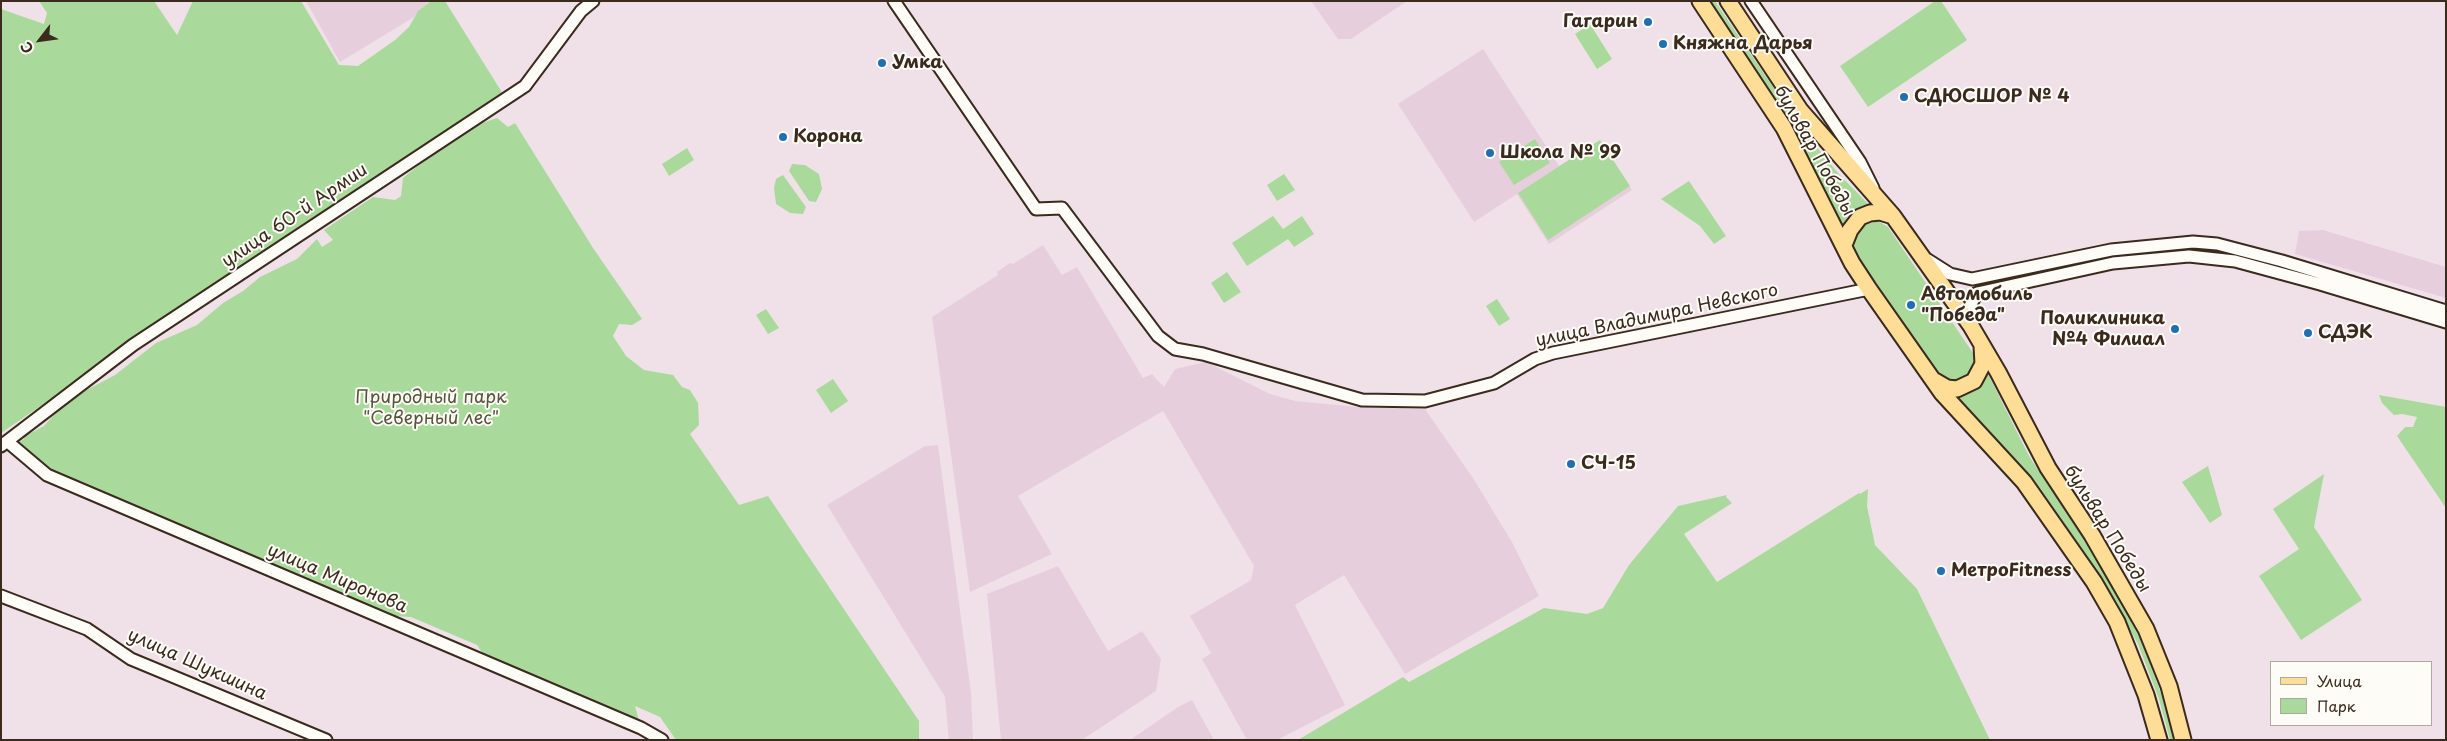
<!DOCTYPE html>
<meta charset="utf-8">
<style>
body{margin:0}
#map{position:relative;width:2447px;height:741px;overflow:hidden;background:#f0e1e8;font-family:"Playpen Sans",sans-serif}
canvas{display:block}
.frame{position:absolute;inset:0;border:2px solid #3b2a1e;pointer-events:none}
.legend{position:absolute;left:2270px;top:661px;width:162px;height:65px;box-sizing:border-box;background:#fdfcf7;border:1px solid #afa8a0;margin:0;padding:6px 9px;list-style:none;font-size:15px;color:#3b2a1e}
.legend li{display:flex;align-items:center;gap:10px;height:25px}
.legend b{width:25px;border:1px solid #afa8a0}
.north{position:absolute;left:15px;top:15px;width:50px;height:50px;-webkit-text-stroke:4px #fdfcf7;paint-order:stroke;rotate:240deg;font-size:14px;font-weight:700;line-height:20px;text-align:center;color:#3b2a1e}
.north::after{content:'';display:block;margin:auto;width:18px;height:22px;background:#3b2a1e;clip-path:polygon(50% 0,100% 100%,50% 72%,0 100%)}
</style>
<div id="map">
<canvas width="2447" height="741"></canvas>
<div class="frame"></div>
<ul class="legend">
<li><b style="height:6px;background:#fedd96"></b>Улица</li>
<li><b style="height:14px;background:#a9da9b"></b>Парк</li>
</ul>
<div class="north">С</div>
</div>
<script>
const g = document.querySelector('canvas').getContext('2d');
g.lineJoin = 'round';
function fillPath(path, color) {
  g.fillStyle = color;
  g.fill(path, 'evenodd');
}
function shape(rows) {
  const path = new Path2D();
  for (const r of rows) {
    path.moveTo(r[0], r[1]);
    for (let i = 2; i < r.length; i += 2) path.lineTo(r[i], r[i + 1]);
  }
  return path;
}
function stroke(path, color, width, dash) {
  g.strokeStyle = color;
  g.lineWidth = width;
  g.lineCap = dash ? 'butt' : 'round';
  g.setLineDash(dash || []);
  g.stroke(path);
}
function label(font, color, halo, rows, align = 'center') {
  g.font = font + ' "Playpen Sans",sans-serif';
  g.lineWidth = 4;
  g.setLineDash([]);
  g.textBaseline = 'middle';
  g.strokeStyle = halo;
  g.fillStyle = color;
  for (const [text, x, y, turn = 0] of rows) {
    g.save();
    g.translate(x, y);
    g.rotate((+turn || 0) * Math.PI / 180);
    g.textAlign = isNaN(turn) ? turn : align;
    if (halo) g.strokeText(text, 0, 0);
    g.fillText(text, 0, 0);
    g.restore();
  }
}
fillPath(shape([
 [306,1,429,1,414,17,340,62],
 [1311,1,1407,1,1351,39,1338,39],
 [1483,49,1559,166,1600,140,1632,190,1549,244,1517,194,1474,222,1398,104],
 [2323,230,2446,267,2446,298,2295,254,2299,231],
 [1043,245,1062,275,1077,267,1143,378,1152,374,1164,387,1175,369,1206,362,1270,394,1295,401,1358,407,1425,409,1473,478,1512,542,1539,596,1405,674,1344,575,1295,605,1345,705,1277,740,1247,740,1202,659,1211,653,1190,616,1251,580,1254,566,1163,411,1018,496,1052,554,970,592,932,317,998,275,997,272,1010,263,1013,264],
 [938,445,971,693,973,740,949,740,945,697,827,505,925,446],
 [1058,566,1108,651,1142,631,1161,659,1156,691,1082,740,1001,740,987,594],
 [1192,700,1214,740,1130,740,1178,707]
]), '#e7cedd');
fillPath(shape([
 [39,1,154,1,177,35,193,1,301,1,339,65,358,66,395,40,409,27,418,11,431,1,445,1,503,94,294,230,294,233,1,433,1,9,44,24,47,13],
 [1708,1,1715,1,1798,124,1838,173,1871,207,1864,207,1849,214,1842,226,1791,124],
 [1935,1,1941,1,1967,40,1868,107,1840,66],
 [1590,24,1612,59,1597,69,1575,34],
 [497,118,508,127,515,123,593,248,642,319,632,325,619,324,613,336,626,356,644,370,673,375,682,387,690,390,698,403,699,425,690,434,739,505,768,496,919,721,919,740,676,740,660,717,635,706,641,728,489,663,477,645,411,617,377,615,47,475,21,454,22,446,17,443,24,439,25,436,44,426,66,401,115,375,156,343,197,325,223,303,243,291,260,277,297,259,317,239,322,247,333,240,324,230,373,197,395,200,401,196,403,178,436,151,476,125],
 [1535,139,1550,163,1514,185,1499,162],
 [1600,140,1630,186,1548,240,1518,193],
 [687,148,694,160,669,176,662,164],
 [792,164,805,165,819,174,822,189,816,202,809,201,789,171],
 [1284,174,1295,190,1277,201,1267,185],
 [783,175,806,207,803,214,790,213,776,204,774,188,776,179],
 [1689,181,1726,236,1714,244,1700,226,1661,199],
 [1273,216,1283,229,1302,216,1314,234,1294,247,1288,239,1247,266,1232,243],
 [1878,221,1888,227,1975,356,1975,368,1968,378,1958,382,1946,381,1937,374,1860,259,1854,247,1854,237,1864,225],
 [1227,272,1241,292,1224,303,1211,283],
 [1497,299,1510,319,1499,326,1486,306],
 [766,309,779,328,768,334,756,315],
 [1987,372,2029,456,2101,566,2129,617,2142,643,2165,704,2174,740,2170,740,2159,699,2138,644,2096,569,2035,481,1955,395,1966,395,1977,390,1983,383],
 [833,379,848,401,831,413,816,390],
 [2379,395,2446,407,2446,508,2397,436,2405,427,2413,427,2417,417,2402,414,2394,415,2382,403],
 [2208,466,2222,515,2210,523,2182,482],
 [2324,474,2314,527,2362,600,2301,640,2259,576,2299,549,2273,509],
 [1868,489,1867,506,1875,545,1917,589,1990,740,1298,740,1403,677,1409,682,1544,608,1587,614,1603,608,1629,565,1678,506,1727,495,1726,497,1732,503,1684,534,1717,582,1859,493,1860,494]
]), '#a9da9b');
const minor = shape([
 [894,1,1036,209,1062,208,1158,336,1175,349,1203,354,1362,400,1425,401,1494,383,1535,359,1553,353,1869,289],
 [1751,1,1860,162,1873,188],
 [1928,260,1950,274,1972,279,2111,250,2193,242,2217,244,2282,261,2446,311],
 [1970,324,1970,306,1977,293,2113,263,2189,256,2235,261,2320,284,2446,322],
 [8,442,47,475,641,728,662,740],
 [1,446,133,345,525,86,581,11,593,1],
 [1,596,87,629,131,659,326,740]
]);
const major = shape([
 [1700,1,1784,128,1852,263,1869,289,1942,393,2024,482,2094,582,2117,622,2146,695,2159,740],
 [1728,1,1800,110,1893,216,1971,326,1998,372,2048,468,2092,535,2146,629,2169,686,2183,740],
 [1844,245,1850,230,1860,217,1870,213,1880,212,1893,216],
 [1935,381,1947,388,1957,389,1974,381,1983,364,1982,346]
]);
stroke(minor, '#3b2a1e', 15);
stroke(major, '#3b2a1e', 19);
stroke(minor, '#fdfcf7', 11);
stroke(major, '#fedd96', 15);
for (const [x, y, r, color] of [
 [1648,22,5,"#1f6fb2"],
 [1663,44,5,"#1f6fb2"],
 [882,63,5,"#1f6fb2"],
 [1904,97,5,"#1f6fb2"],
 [783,137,5,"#1f6fb2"],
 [1490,153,5,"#1f6fb2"],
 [1911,305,5,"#1f6fb2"],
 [2175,329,5,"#1f6fb2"],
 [2308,333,5,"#1f6fb2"],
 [1571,464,5,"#1f6fb2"],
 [1941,571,5,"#1f6fb2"]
]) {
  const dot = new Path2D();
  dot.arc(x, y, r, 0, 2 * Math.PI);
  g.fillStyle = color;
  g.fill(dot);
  stroke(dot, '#fdfcf7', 2);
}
label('bold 18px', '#3b2a1e', '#fdfcf7', [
 ["Гагарин",1638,22,"right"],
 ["Княжна Дарья",1673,44],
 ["Умка",892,63],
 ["СДЮСШОР № 4",1914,97],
 ["Корона",793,137],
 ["Школа № 99",1500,153],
 ["Автомобиль",1921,295],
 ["\"Победа\"",1921,316],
 ["Поликлиника",2165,319,"right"],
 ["№4 Филиал",2165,340,"right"],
 ["СДЭК",2318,333],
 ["СЧ-15",1581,464],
 ["МетроFitness",1951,571]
], 'left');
label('18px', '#3b2a1e', '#fdfcf7', [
 ["бульвар Победы",1814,151,61],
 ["улица 60-й Армии",295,216,-34],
 ["улица Владимира Невского",1657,316,-12],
 ["бульвар Победы",2107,529,58],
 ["улица Миронова",337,579,23],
 ["улица Шукшина",197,665,24]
]);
label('18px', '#56563d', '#fdfcf7', [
 ["Природный парк",431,398],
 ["\"Северный лес\"",431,419]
]);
</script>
